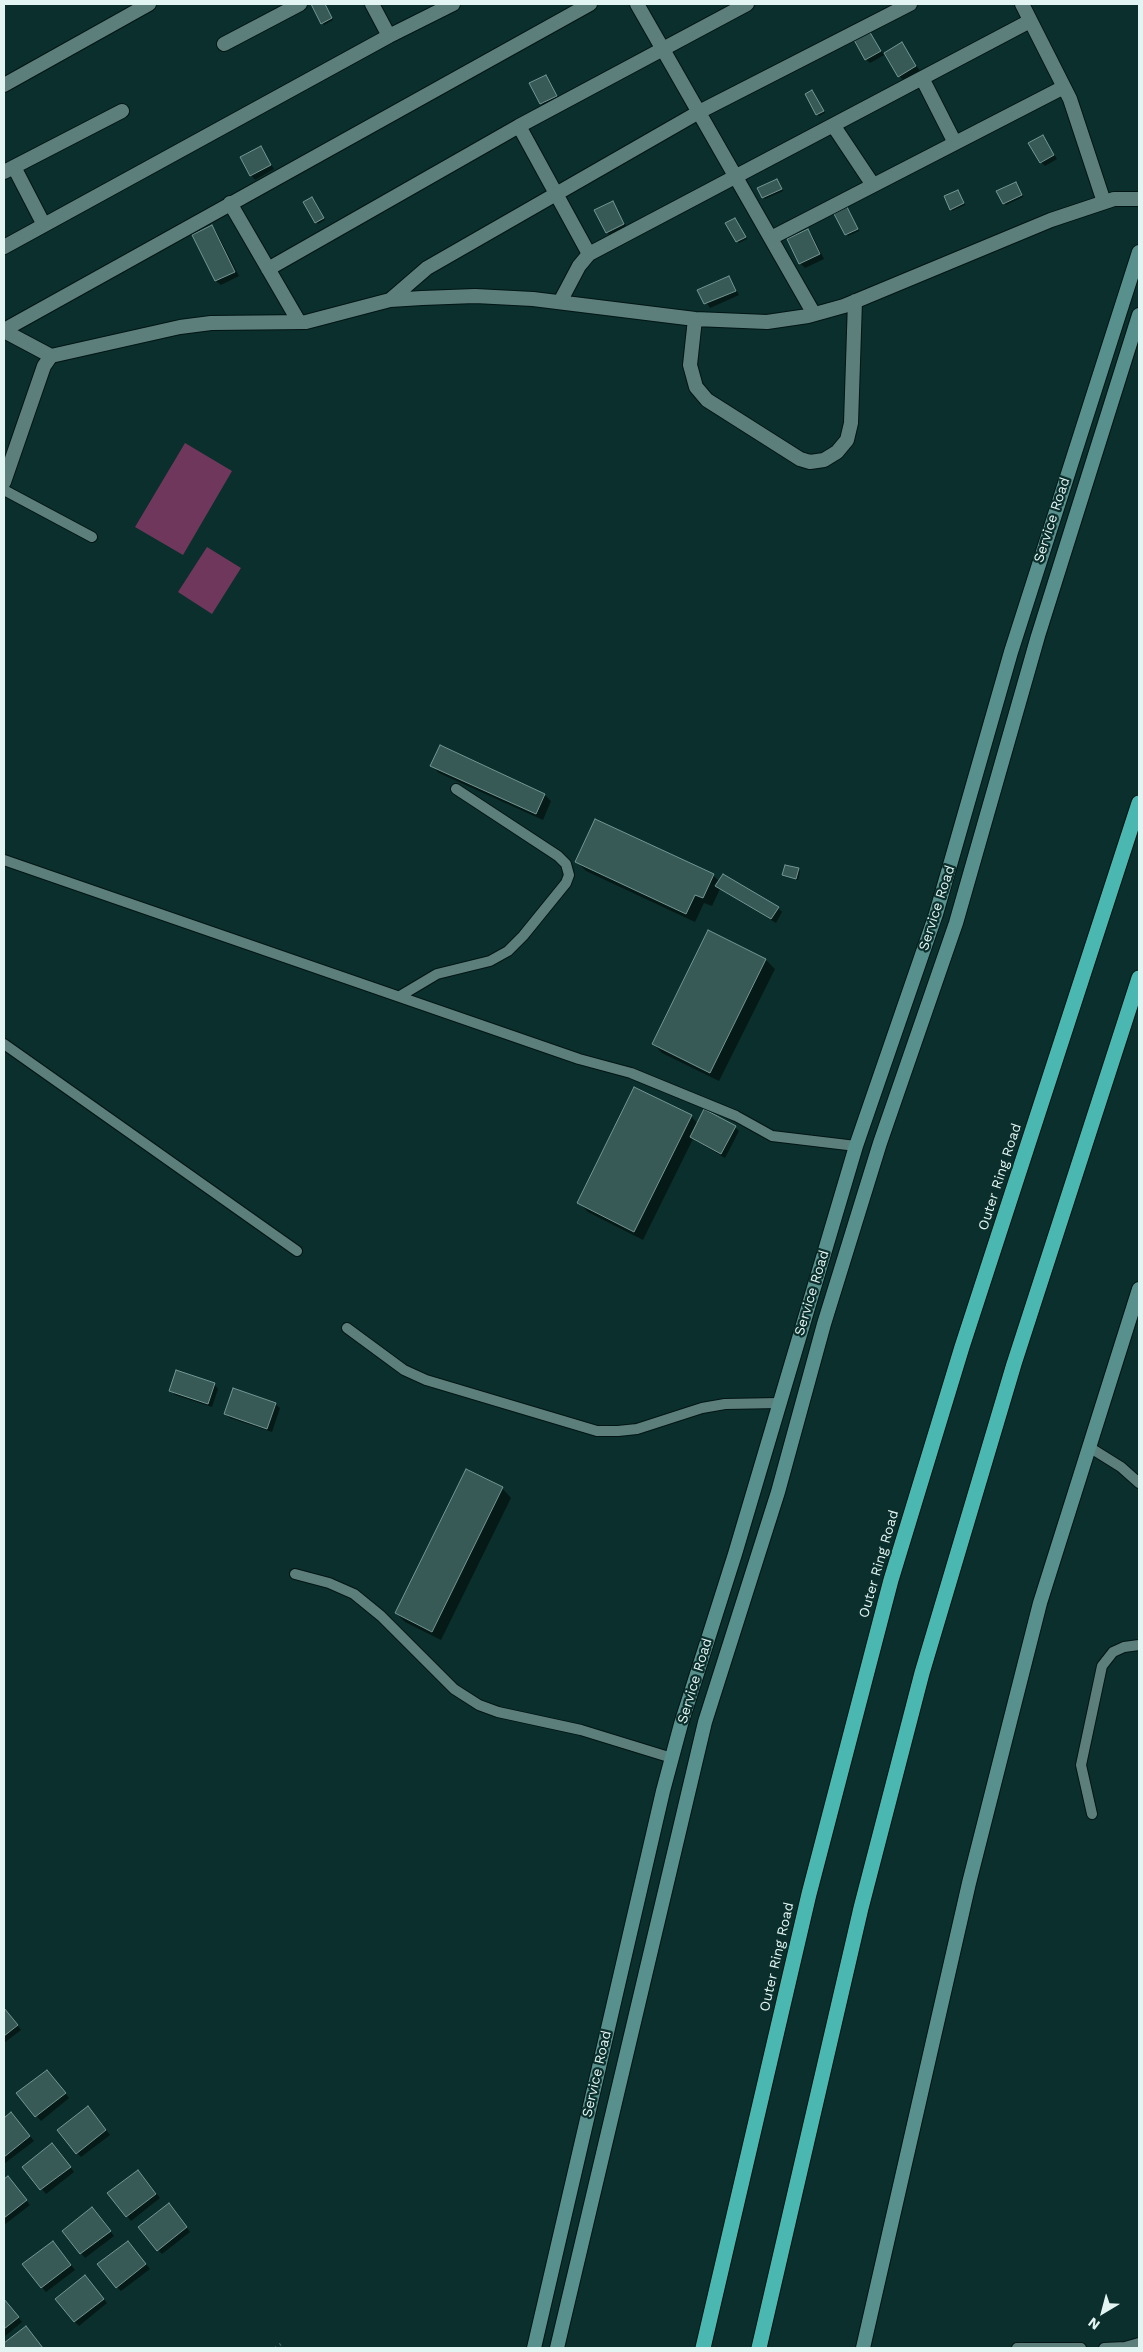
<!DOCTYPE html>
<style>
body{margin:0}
#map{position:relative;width:1143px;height:2352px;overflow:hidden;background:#0b2f2c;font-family:"Work Sans",sans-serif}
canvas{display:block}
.frame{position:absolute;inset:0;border:5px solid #e2f5f3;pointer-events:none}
.north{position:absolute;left:1078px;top:2287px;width:50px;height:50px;-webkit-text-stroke:4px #0b2f2c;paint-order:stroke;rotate:217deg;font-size:14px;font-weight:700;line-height:20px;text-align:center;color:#e2f5f3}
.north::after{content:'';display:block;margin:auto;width:18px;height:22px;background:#e2f5f3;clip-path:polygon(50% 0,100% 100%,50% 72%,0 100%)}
</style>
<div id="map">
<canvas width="1143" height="2352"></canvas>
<div class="frame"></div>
<div class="north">N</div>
</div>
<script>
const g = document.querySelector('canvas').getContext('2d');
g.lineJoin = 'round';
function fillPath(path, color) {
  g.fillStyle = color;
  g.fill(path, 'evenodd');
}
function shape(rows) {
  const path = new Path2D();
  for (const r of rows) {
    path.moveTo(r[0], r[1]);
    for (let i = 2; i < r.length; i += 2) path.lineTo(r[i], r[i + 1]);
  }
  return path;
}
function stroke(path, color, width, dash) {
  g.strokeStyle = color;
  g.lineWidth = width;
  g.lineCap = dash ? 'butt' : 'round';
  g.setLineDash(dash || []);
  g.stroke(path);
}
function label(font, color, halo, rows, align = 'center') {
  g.font = font + ' "Work Sans",sans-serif';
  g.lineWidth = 4.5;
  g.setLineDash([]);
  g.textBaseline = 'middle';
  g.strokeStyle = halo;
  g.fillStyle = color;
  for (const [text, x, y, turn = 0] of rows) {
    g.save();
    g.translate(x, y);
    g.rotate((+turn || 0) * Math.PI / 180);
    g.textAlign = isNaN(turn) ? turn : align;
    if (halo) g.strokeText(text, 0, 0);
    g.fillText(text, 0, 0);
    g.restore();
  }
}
fillPath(shape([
 [185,443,232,471,183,555,135,527],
 [207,547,241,568,212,614,178,592]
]), '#6f375b');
fillPath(shape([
 [312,4,325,4,333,20,324,25],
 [868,31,884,55,902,44,920,71,903,81,886,54,870,63,866,59],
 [545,76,560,101,545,108,531,83],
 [814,94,825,113,819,116,817,114],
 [1042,136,1057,159,1045,166,1041,162],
 [260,147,274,169,255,180,251,175],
 [777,180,783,191,765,199,763,197],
 [1016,183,1023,197,1006,205,1004,203],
 [958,191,965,205,952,211,951,209],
 [314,201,325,220,318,224,305,203],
 [612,202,627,228,611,236,607,232],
 [849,211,859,231,848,236,836,214],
 [736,221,747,239,739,243,737,241],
 [211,227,216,231,239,276,221,285,216,281,193,236],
 [808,231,812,235,824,259,805,268,800,263],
 [729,277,739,295,710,308,699,290],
 [432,766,545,795,551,801,543,820,439,773],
 [577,862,713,875,719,881,778,908,782,912,776,923,720,889,712,906,704,903,695,922,586,871],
 [798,869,800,871,798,880,783,875],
 [766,960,775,969,719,1081,662,1053,653,1044],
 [691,1116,698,1124,735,1127,739,1131,725,1158,693,1139,643,1240,588,1212,579,1203],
 [214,1384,218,1389,212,1407,175,1395,170,1390],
 [275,1404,280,1408,272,1432,230,1418,225,1414],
 [466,1471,502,1488,511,1498,441,1640,405,1622,396,1613],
 [4,2008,21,2030,4,2043],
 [51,2076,69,2098,41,2121,18,2093],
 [92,2112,110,2135,81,2157,77,2153],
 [11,2114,34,2141,5,2163,4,2120],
 [56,2149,74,2172,46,2194,24,2167],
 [142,2175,160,2198,131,2221,109,2194],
 [8,2178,30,2205,4,2225,4,2181],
 [173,2209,190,2232,162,2254,158,2250],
 [96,2213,114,2236,85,2258,63,2231],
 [57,2247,75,2270,46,2292,24,2265],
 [132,2247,150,2269,121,2291,117,2287],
 [89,2281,107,2303,79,2326,74,2321],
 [4,2299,22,2322,4,2337]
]), '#0007');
const building = shape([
 [311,4,325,4,332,18,321,24,311,4],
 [868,29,881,51,865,60,853,38,868,29],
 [902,42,916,66,898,77,884,53,902,42],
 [546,75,557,96,540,104,529,83,546,75],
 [812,90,824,111,816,115,805,94,812,90],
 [1043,135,1054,155,1040,163,1028,143,1043,135],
 [261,146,271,165,250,176,240,157,261,146],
 [777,179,782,189,762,198,757,188,777,179],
 [1016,182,1022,195,1003,204,996,191,1016,182],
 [958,190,964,203,950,210,944,196,958,190],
 [312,197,324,218,315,223,303,202,312,197],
 [613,201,624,224,606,233,594,210,613,201],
 [847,207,858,229,845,235,834,214,847,207],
 [735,218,746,237,736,242,725,223,735,218],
 [212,225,235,272,215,281,192,235,212,225],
 [808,229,820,254,799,264,787,239,808,229],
 [729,276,736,291,704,304,697,290,729,276],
 [440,745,545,794,536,814,430,766,440,745],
 [595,819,714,874,703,898,695,895,686,914,575,862,595,819],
 [785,865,799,868,796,879,782,875,785,865],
 [723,874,779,907,771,919,715,886,723,874],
 [708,930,766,959,710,1073,652,1044,708,930],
 [634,1087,692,1115,634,1232,577,1203,634,1087],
 [704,1109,736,1126,721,1154,690,1137,704,1109],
 [176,1370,215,1383,208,1404,169,1391,176,1370],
 [233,1388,276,1403,267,1429,224,1414,233,1388],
 [466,1469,503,1487,432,1632,395,1613,466,1469],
 [4,2008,18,2025,4,2036,4,2008],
 [47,2070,66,2093,35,2117,16,2093,47,2070],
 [88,2106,106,2130,76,2154,57,2130,88,2106],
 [11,2112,30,2136,4,2157,4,2118,11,2112],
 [52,2143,71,2167,40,2190,22,2167,52,2143],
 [138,2170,156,2194,126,2217,107,2193,138,2170],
 [8,2176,27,2200,4,2218,4,2179,8,2176],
 [169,2203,187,2227,157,2251,138,2227,169,2203],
 [92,2207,111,2231,80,2254,62,2231,92,2207],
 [53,2241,71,2265,41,2288,22,2264,53,2241],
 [128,2241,146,2264,116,2288,97,2264,128,2241],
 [85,2275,104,2299,74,2322,55,2299,85,2275],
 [4,2299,19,2317,4,2329,4,2299],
 [26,2326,43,2348,4,2348,4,2343,26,2326]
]);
fillPath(building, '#385a57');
stroke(building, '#739794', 1);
const service = shape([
 [4,490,92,537],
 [4,860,579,1059,631,1073,736,1116,772,1136,856,1146],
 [400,996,437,974,490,961,508,951,523,936,566,883,569,875,566,864,558,856,456,789],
 [4,1044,297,1251],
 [347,1328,404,1370,426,1380,597,1431,618,1431,637,1429,702,1408,725,1404,779,1403],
 [1089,1447,1121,1467,1139,1483],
 [295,1574,329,1583,354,1594,381,1616,454,1689,479,1705,498,1712,581,1730,672,1758],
 [1092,1814,1081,1765,1102,1666,1113,1652,1124,1647,1139,1645],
 [1017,2348,1081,2348],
 [1104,2348,1125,2347,1139,2343]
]);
const minor = shape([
 [372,4,389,36],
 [637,4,814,314],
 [1022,4,1070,99,1104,202],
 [224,44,300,4],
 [922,78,955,143],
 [4,85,149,4],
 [833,125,873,185],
 [14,167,44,225],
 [4,172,122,111],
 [230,203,299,322],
 [771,238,1064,87],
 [4,247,389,36,453,4],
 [589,254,519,126,747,4],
 [268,269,519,126],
 [390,300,427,268,699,112,910,4],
 [560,302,579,266,589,254,1030,21],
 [695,319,690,365,696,387,707,400,800,459,810,462,824,460,837,452,847,440,851,423,855,301],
 [4,330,590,4],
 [4,331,51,356],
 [4,482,44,366,51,356,180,327,211,323,306,322,390,300,422,298,475,296,533,299,695,319,767,322,808,316,844,306,1051,220,1114,199,1139,199]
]);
const secondary = shape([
 [534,2348,663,1791,681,1724,735,1554,856,1146,936,914,1011,652,1139,252],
 [557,2348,705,1722,778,1492,824,1324,880,1143,956,923,1038,636,1139,315],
 [863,2348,969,1883,1040,1603,1139,1289]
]);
const motorway = shape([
 [703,2348,809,1894,891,1580,962,1347,1139,803],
 [759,2348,861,1908,922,1673,1014,1364,1139,978]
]);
stroke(service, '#001514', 12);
stroke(minor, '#001514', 16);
stroke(secondary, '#001514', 16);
stroke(motorway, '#001514', 17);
stroke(shape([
 [276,2348,282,2343]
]), '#4c6b68', 3, [1, 4]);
stroke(service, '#5c7f7c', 10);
stroke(minor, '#5c7f7c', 14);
stroke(secondary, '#57908c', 14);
stroke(motorway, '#4ab8b0', 15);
label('14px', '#e2f5f3', '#0b2f2c', [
 ["Service Road",1052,520,-72],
 ["Service Road",937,908,-72],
 ["Outer Ring Road",1000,1177,-72],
 ["Service Road",812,1293,-73],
 ["Outer Ring Road",879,1564,-74],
 ["Service Road",695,1681,-73],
 ["Outer Ring Road",777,1957,-77],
 ["Service Road",597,2074,-77]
]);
</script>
